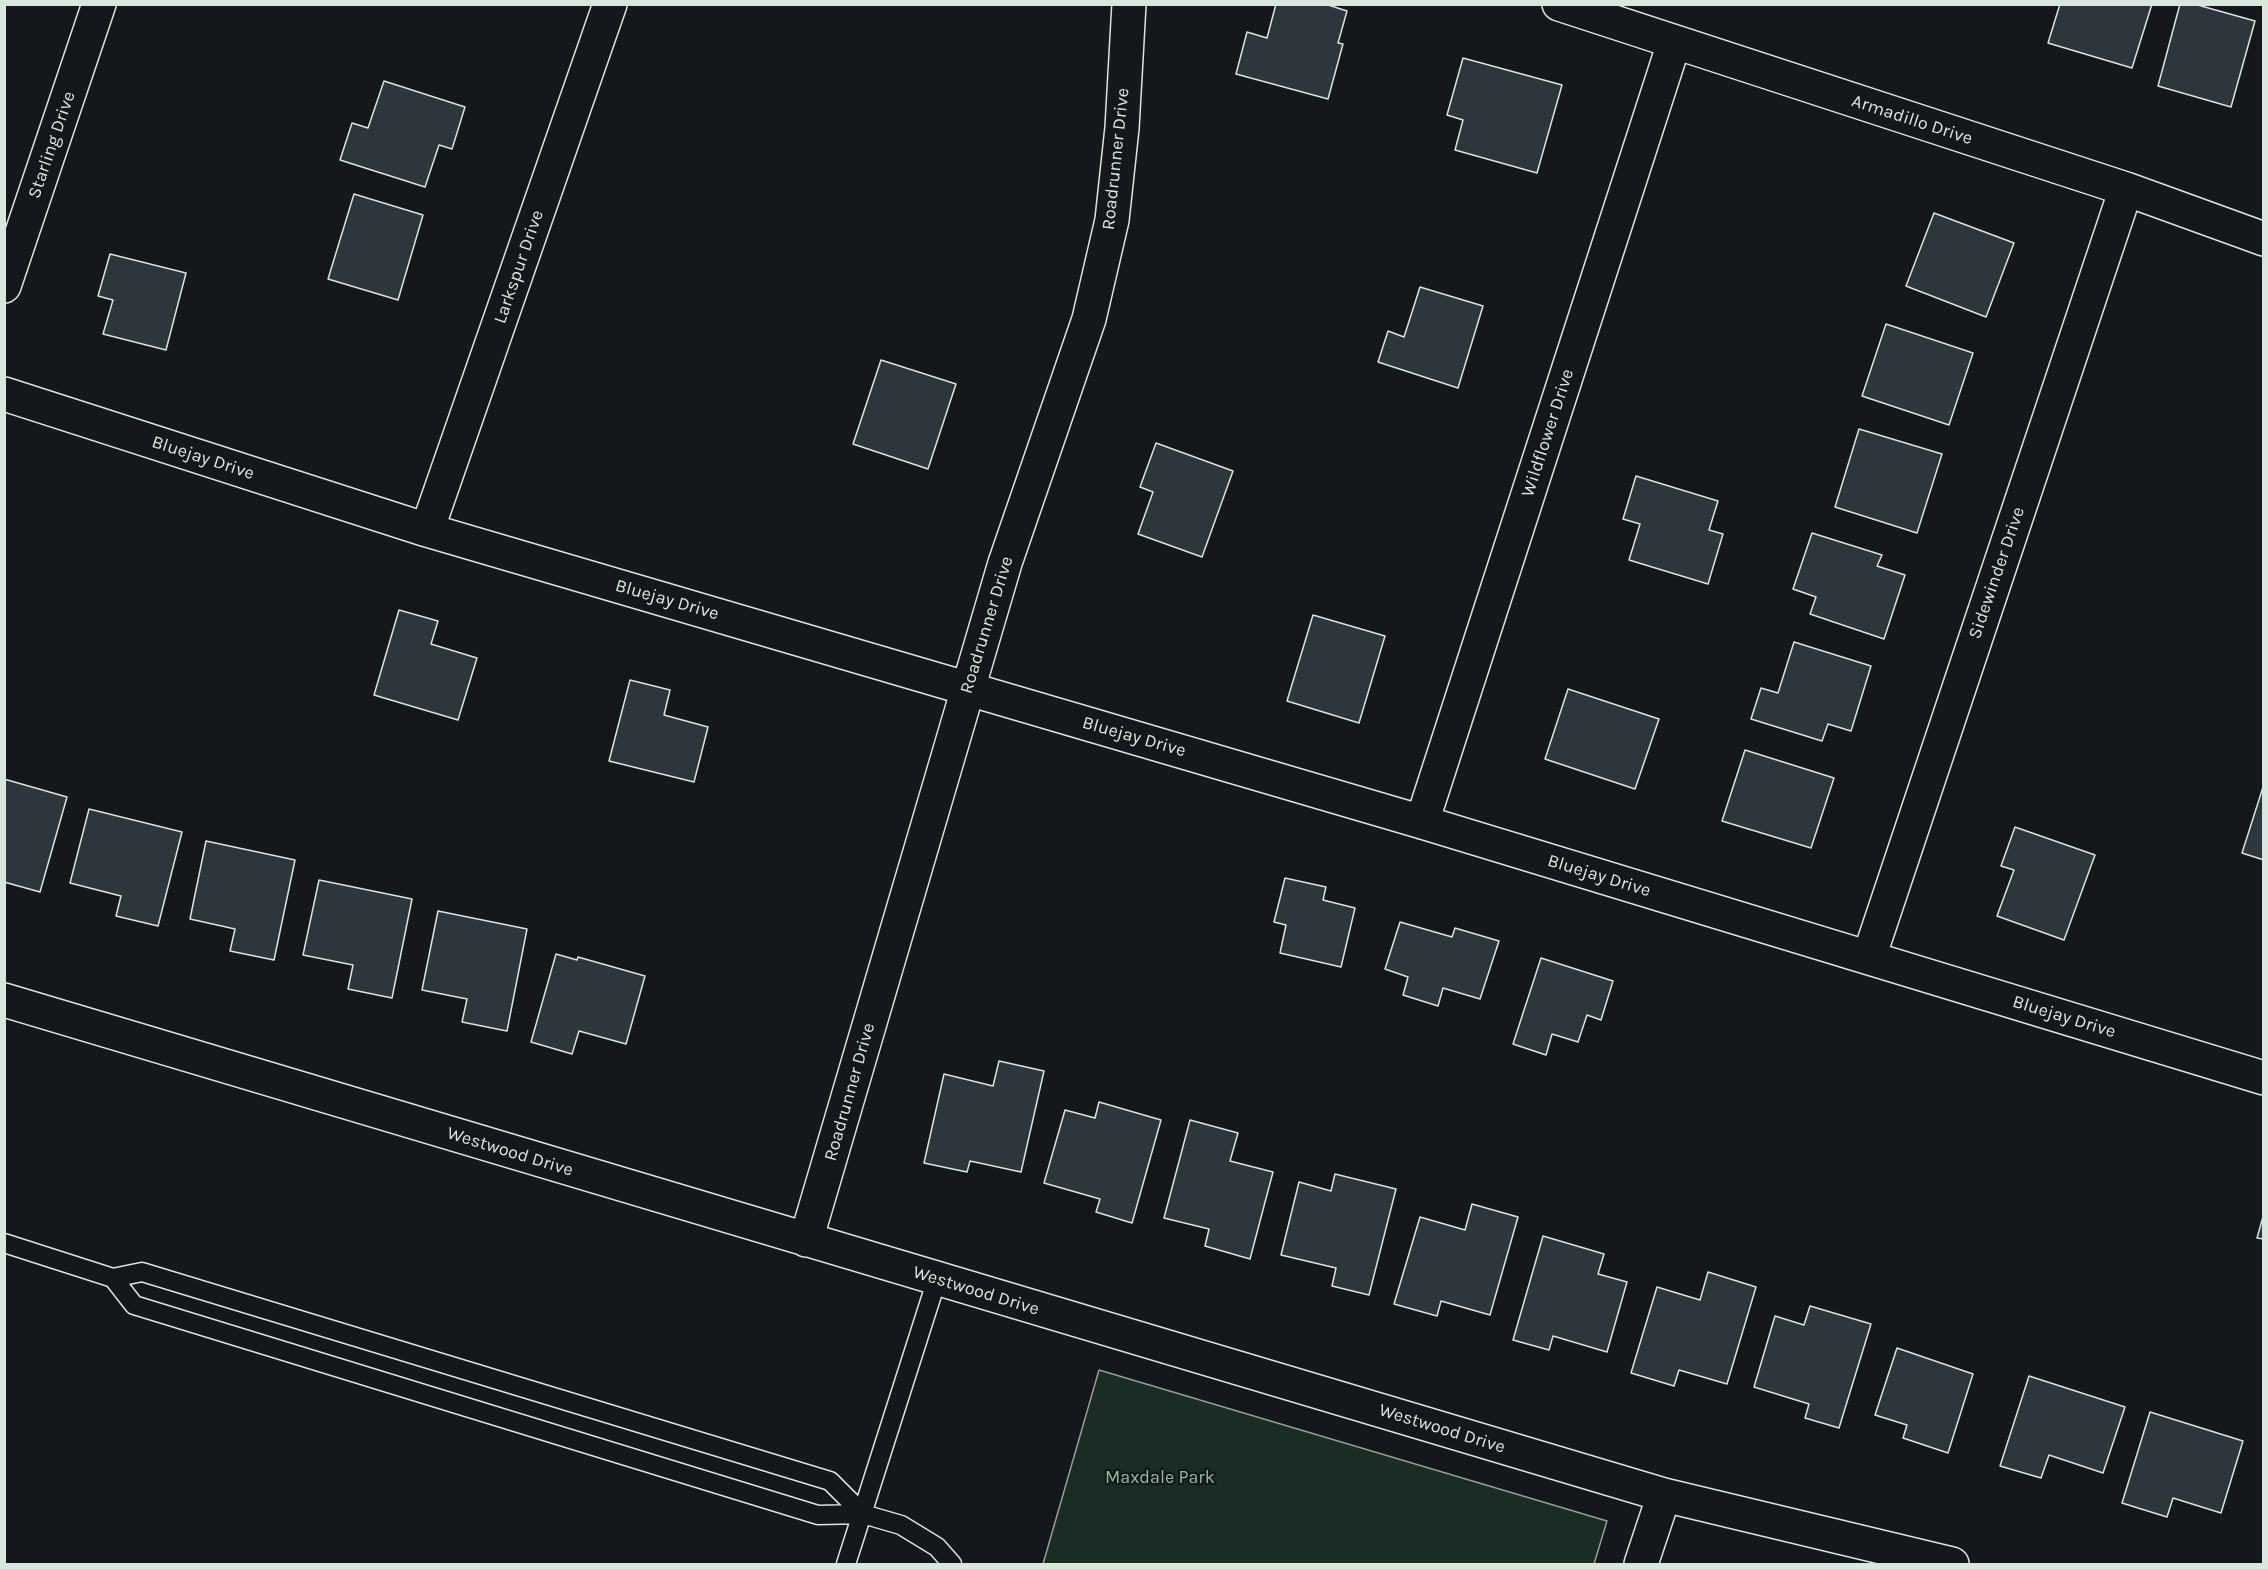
<!DOCTYPE html>
<style>
body{margin:0}
#map{position:relative;width:2268px;height:1569px;overflow:hidden;background:#14181c;font-family:Karla,sans-serif}
canvas{display:block}
.frame{position:absolute;inset:0;border:6px solid #d8e6dc;pointer-events:none}
</style>
<div id="map">
<canvas width="2268" height="1569"></canvas>
<div class="frame"></div>
</div>
<script>
const g = document.querySelector('canvas').getContext('2d');
g.lineJoin = 'round';
function fillPath(path, color) {
  g.fillStyle = color;
  g.fill(path, 'evenodd');
}
function shape(rows) {
  const path = new Path2D();
  for (const r of rows) {
    path.moveTo(r[0], r[1]);
    for (let i = 2; i < r.length; i += 2) path.lineTo(r[i], r[i + 1]);
  }
  return path;
}
function stroke(path, color, width, dash) {
  g.strokeStyle = color;
  g.lineWidth = width;
  g.lineCap = dash ? 'butt' : 'round';
  g.setLineDash(dash || []);
  g.stroke(path);
}
function label(font, color, halo, rows, align = 'center') {
  g.font = font + ' Karla,sans-serif';
  g.lineWidth = 4.5;
  g.setLineDash([]);
  g.textBaseline = 'middle';
  g.strokeStyle = halo;
  g.fillStyle = color;
  for (const [text, x, y, turn = 0] of rows) {
    g.save();
    g.translate(x, y);
    g.rotate((+turn || 0) * Math.PI / 180);
    g.textAlign = isNaN(turn) ? turn : align;
    if (halo) g.strokeText(text, 0, 0);
    g.fillText(text, 0, 0);
    g.restore();
  }
}
const green = shape([
 [1099,1370,1607,1521,1594,1564,1043,1564,1099,1370]
]);
fillPath(green, '#1a2d24');
stroke(green, '#939e99', 1.5);
const building = shape([
 [1276,4,1325,4,1347,11,1338,43,1343,44,1328,99,1236,74,1247,32,1267,38,1276,4],
 [2060,4,2152,4,2132,68,2048,43,2060,4],
 [2180,4,2194,4,2255,21,2231,107,2158,86,2180,4],
 [1463,58,1562,85,1537,173,1455,150,1463,120,1447,115,1463,58],
 [384,81,465,107,452,149,439,145,425,187,340,160,352,123,368,128,384,81],
 [354,194,423,215,398,300,328,279,354,194],
 [1934,213,2014,243,1986,317,1906,286,1934,213],
 [110,254,186,273,166,350,103,334,113,300,98,296,110,254],
 [1420,287,1483,306,1458,388,1378,362,1388,331,1404,337,1420,287],
 [1886,324,1973,353,1949,425,1862,396,1886,324],
 [881,360,956,384,928,469,853,444,881,360],
 [1859,429,1942,454,1917,533,1835,507,1859,429],
 [1156,443,1233,471,1202,557,1138,534,1153,492,1140,487,1156,443],
 [1636,476,1718,501,1709,530,1723,534,1708,584,1629,560,1640,524,1623,519,1636,476],
 [1812,533,1882,555,1877,566,1905,575,1884,639,1810,614,1816,597,1793,589,1812,533],
 [399,610,438,621,431,644,477,658,458,720,374,695,399,610],
 [1313,615,1385,636,1359,723,1287,701,1313,615],
 [1794,642,1871,666,1851,731,1828,724,1822,741,1751,719,1761,688,1778,693,1794,642],
 [630,680,670,690,664,715,708,727,694,782,609,761,630,680],
 [1568,689,1659,719,1635,789,1545,759,1568,689],
 [1745,750,1834,778,1811,848,1722,821,1745,750],
 [4,779,67,797,40,892,4,882,4,779],
 [2264,784,2264,860,2242,853,2264,784],
 [89,809,182,832,158,926,116,916,121,896,70,883,89,809],
 [2015,827,2095,855,2064,940,1997,916,2014,870,2001,866,2015,827],
 [206,841,295,860,274,960,230,951,235,929,190,919,206,841],
 [1285,878,1326,887,1323,900,1355,908,1341,967,1280,953,1286,925,1274,922,1285,878],
 [319,880,412,899,392,998,348,989,353,965,303,955,319,880],
 [438,911,527,929,507,1031,462,1022,467,999,422,990,438,911],
 [1400,922,1452,937,1455,928,1499,941,1480,999,1443,988,1438,1006,1403,995,1408,977,1385,969,1400,922],
 [556,954,577,960,578,957,645,976,626,1044,579,1031,572,1054,531,1042,556,954],
 [1541,958,1613,981,1601,1020,1587,1015,1578,1042,1552,1034,1546,1055,1513,1044,1541,958],
 [999,1061,1044,1071,1021,1172,970,1161,967,1172,924,1163,944,1074,993,1086,999,1061],
 [1099,1102,1161,1120,1132,1223,1096,1212,1100,1199,1044,1183,1065,1110,1095,1118,1099,1102],
 [1190,1120,1238,1133,1230,1161,1273,1172,1250,1259,1205,1246,1209,1229,1164,1218,1190,1120],
 [1335,1174,1396,1189,1369,1295,1332,1286,1336,1268,1281,1255,1299,1182,1331,1191,1335,1174],
 [1472,1204,1518,1217,1490,1315,1441,1301,1437,1316,1394,1304,1420,1217,1465,1230,1472,1204],
 [2264,1213,2264,1239,2257,1238,2264,1213],
 [1543,1236,1604,1254,1598,1274,1627,1282,1607,1352,1553,1336,1549,1350,1513,1340,1543,1236],
 [1708,1272,1756,1287,1727,1384,1679,1370,1674,1386,1631,1373,1657,1287,1700,1300,1708,1272],
 [1810,1306,1871,1324,1839,1428,1805,1418,1809,1404,1754,1387,1775,1316,1804,1325,1810,1306],
 [1897,1348,1973,1374,1948,1453,1903,1438,1907,1425,1875,1415,1897,1348],
 [2029,1376,2125,1407,2103,1473,2049,1455,2041,1478,2000,1466,2029,1376],
 [2150,1412,2243,1441,2221,1513,2173,1498,2167,1517,2122,1503,2150,1412]
]);
fillPath(building, '#2c363c');
stroke(building, '#d8e6dc', 1.5);
const service = shape([
 [4,1243,113,1278,142,1272,830,1481,863,1514],
 [113,1278,134,1305,818,1515,863,1514,901,1525,937,1547,952,1564],
 [846,1564,937,1279]
]);
const minor = shape([
 [1559,4,2126,189,2264,239],
 [4,286,99,4],
 [4,394,427,530,1422,822,2264,1078],
 [427,530,610,4],
 [1422,822,1674,43],
 [1869,957,2126,189],
 [4,1000,1664,1495,1952,1564],
 [806,1240,1005,563,1089,319,1112,220,1122,128,1129,4],
 [1641,1564,1664,1495]
]);
stroke(service, '#d8e6dc', 21);
stroke(minor, '#d8e6dc', 36);
stroke(service, '#14181c', 18);
stroke(minor, '#14181c', 33);
label('18px', '#d8e6dc', '#14181c', [
 ["Armadillo Drive",1912,120,18],
 ["Starling Drive",52,145,-71],
 ["Roadrunner Drive",1116,159,-84],
 ["Larkspur Drive",519,267,-71],
 ["Wildflower Drive",1548,433,-72],
 ["Bluejay Drive",203,458,18],
 ["Sidewinder Drive",1997,573,-71],
 ["Bluejay Drive",667,600,16],
 ["Roadrunner Drive",987,625,-73],
 ["Bluejay Drive",1134,737,16],
 ["Bluejay Drive",1599,876,17],
 ["Bluejay Drive",2064,1017,17],
 ["Roadrunner Drive",850,1092,-74],
 ["Westwood Drive",510,1152,17],
 ["Westwood Drive",976,1291,17],
 ["Westwood Drive",1442,1429,17]
]);
label('18px', '#8ac095', '#14181c', [
 ["Maxdale Park",1160,1478]
]);
</script>
